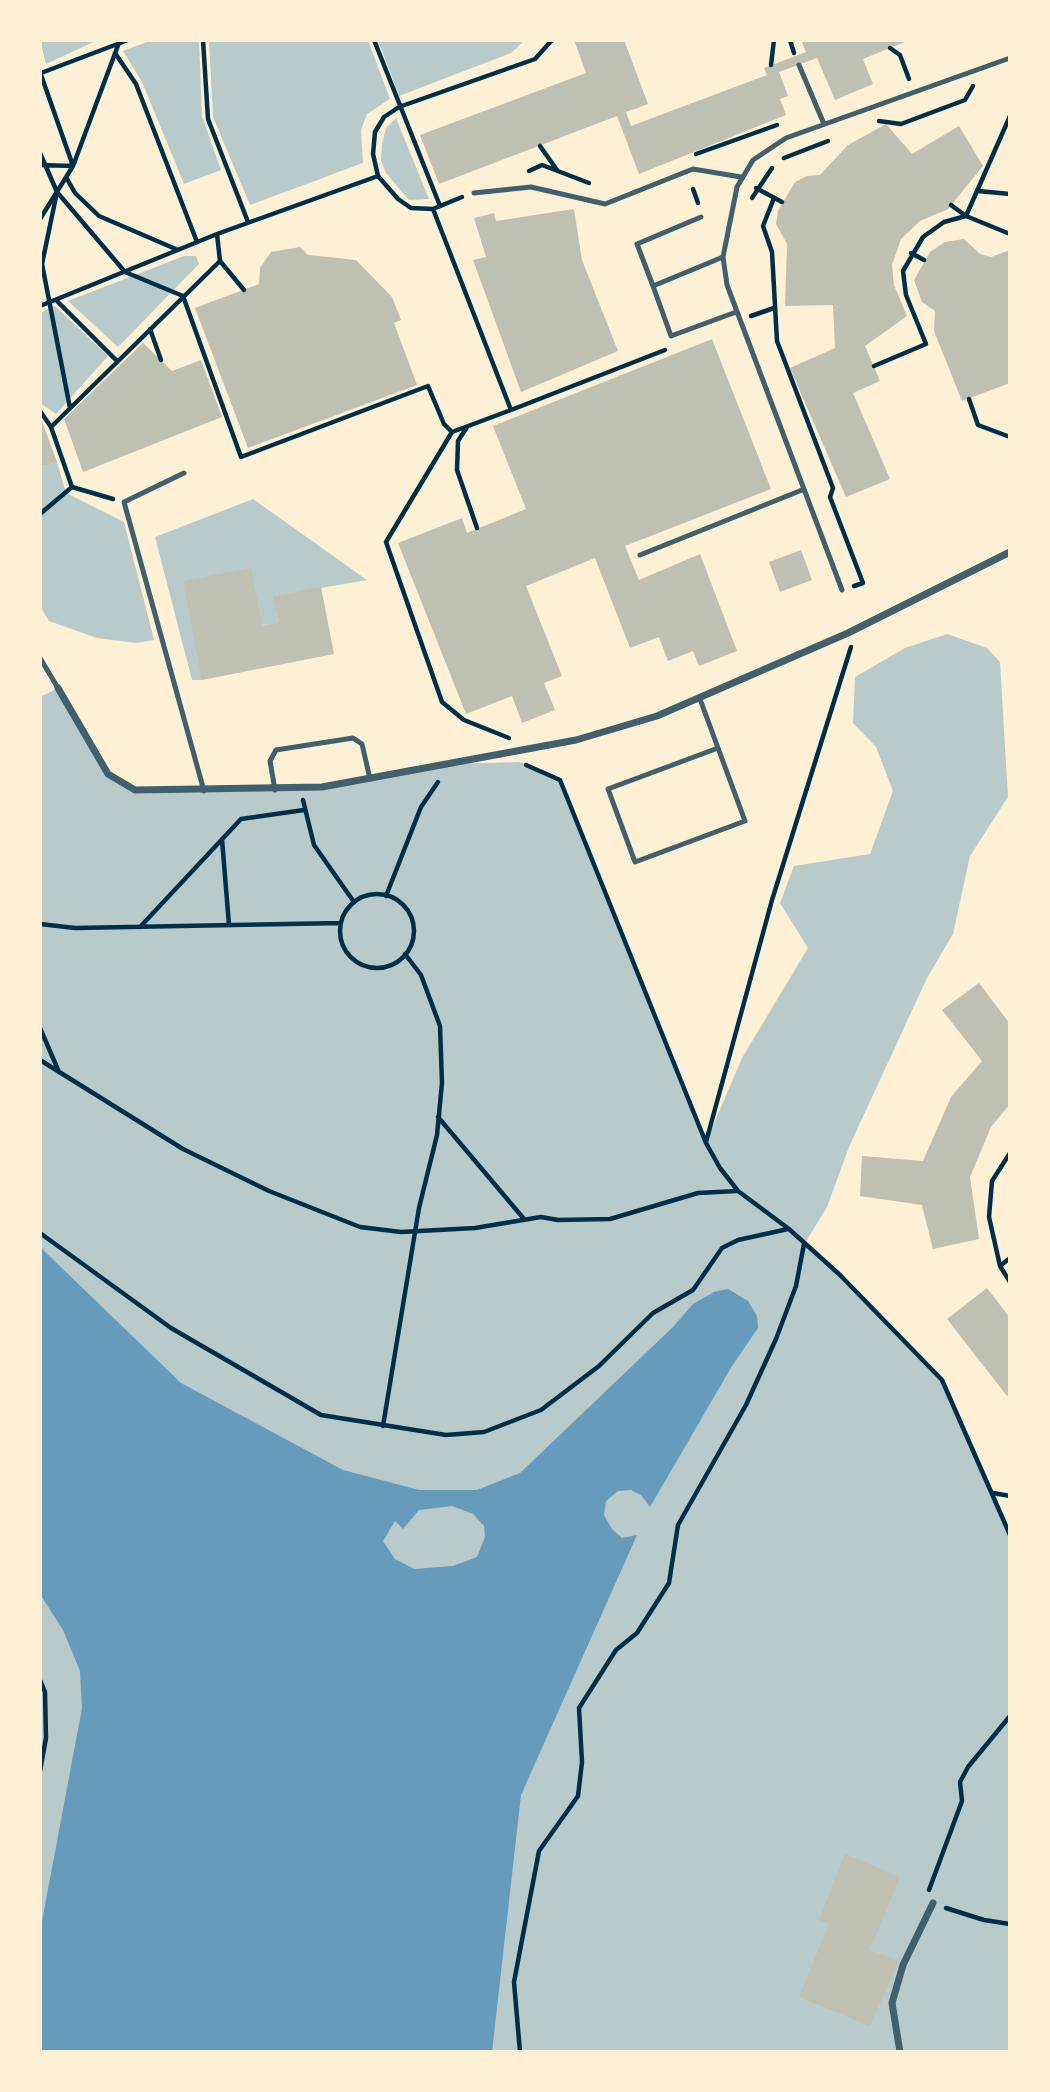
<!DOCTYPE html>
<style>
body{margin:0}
#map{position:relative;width:1050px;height:2092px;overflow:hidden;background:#fdf0d5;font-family:"Times New Roman",serif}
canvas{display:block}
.frame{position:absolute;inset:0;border:42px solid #fdf0d5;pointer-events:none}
</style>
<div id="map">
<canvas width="1050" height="2092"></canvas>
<div class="frame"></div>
</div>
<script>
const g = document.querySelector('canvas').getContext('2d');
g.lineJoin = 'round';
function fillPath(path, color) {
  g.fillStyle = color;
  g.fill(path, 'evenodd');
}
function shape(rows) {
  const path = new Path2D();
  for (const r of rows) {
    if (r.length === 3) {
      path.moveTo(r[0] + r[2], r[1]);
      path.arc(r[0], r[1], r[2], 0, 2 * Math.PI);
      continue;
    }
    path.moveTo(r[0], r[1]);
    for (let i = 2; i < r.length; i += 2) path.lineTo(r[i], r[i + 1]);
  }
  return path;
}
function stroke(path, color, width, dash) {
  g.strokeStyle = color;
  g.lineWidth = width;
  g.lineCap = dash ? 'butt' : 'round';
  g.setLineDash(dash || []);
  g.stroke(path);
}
fillPath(shape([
 [40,40,98,40,46,64],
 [152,40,199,40,202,116,221,170,184,184,142,82,123,51],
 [209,40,368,40,390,99,367,114,361,130,363,163,250,205,213,117],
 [378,40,525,40,511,53,399,96],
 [396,118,429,199,409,200,386,173,381,161,382,144,386,128],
 [184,256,196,256,199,264,118,347,68,301],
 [55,306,108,356,56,414,40,403,40,313],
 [57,462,66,493,124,522,154,640,136,643,97,638,49,621,40,606,40,467],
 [253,499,367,580,274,596,279,622,262,626,202,680,192,680,155,537],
 [947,634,987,648,1000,662,1008,797,970,856,953,934,927,978,849,1147,827,1207,805,1243,942,1380,1010,1535,1010,2052,40,2052,40,697,58,688,108,774,135,790,321,787,451,764,520,762,560,780,706,1142,742,1058,808,948,780,903,794,866,870,854,893,791,876,747,853,723,855,677,905,648]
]), '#b9caca');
fillPath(shape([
 [40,1247,181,1383,343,1470,419,1490,477,1490,520,1473,673,1327,693,1304,714,1292,728,1289,748,1301,757,1316,758,1328,732,1366,650,1507,641,1495,631,1490,618,1491,606,1501,604,1515,612,1529,622,1538,637,1535,521,1795,492,2052,40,2052,40,1932,82,1708,80,1671,63,1630,40,1594],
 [452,1506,473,1514,484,1526,485,1537,477,1557,453,1566,414,1569,395,1559,383,1541,395,1521,403,1529,419,1510]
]), '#669bbc');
fillPath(shape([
 [574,40,624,40,648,104,626,112,631,126,767,75,764,68,806,52,801,40,910,40,863,59,873,84,835,100,817,58,779,72,788,96,780,99,786,115,639,174,617,116,439,184,420,135,586,73],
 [886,124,912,154,959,126,983,166,948,209,920,221,901,239,892,265,894,285,907,316,865,346,880,381,853,393,890,479,846,497,790,368,835,348,833,305,785,306,787,244,776,224,778,211,795,182,807,176,820,175,848,145],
 [574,209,582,260,618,351,521,392,473,260,486,257,474,218,494,213,496,221],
 [964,239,980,254,991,257,1010,250,1010,383,962,401,934,331,935,311,922,302,914,280,930,252,945,242],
 [300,247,308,255,356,260,392,297,401,320,394,323,417,385,248,448,195,308,259,284,260,268,271,252],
 [712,339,771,489,625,546,639,580,700,554,737,651,699,666,693,651,668,661,659,637,630,648,595,558,526,586,562,676,544,683,555,710,522,723,512,696,466,714,398,543,462,518,467,533,526,509,493,426],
 [143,343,172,371,201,360,222,417,83,472,64,419],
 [40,416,57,462,40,467],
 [801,550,812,580,780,592,769,562],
 [251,568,262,626,279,622,273,596,321,587,334,654,202,680,183,581],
 [979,983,1010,1024,1010,1104,991,1127,970,1177,979,1239,933,1249,922,1205,860,1196,862,1156,923,1161,951,1097,982,1061,942,1010],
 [987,1288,1010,1318,1010,1394,1007,1396,947,1319],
 [845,1854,900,1877,870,1950,899,1961,870,2026,799,1997,829,1924,819,1920]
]), '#bec0b2');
stroke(shape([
 [203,40,208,119,248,222],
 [374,40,440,206],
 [790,40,794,53],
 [890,48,900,55,909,79],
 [115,53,136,84,197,242],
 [771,65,774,40],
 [40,72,73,166,40,165],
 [41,73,128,40],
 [879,121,901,124,965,100,973,86],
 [540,146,557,170],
 [40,153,57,192,42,264,70,408],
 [696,154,777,125],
 [784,158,828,141],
 [529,171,542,165,589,183],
 [66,177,75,193,99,216,178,250],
 [756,188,782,202],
 [693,189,698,203],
 [978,191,1010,194],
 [57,192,125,272,183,296,241,457,428,386,444,424,452,432],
 [462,197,433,209,411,208,398,199,378,176,373,154,375,132,384,117,399,107,535,59,552,40],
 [752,198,772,168],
 [774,198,763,226,772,252,777,341,833,488,830,497,863,583,854,586],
 [951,205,966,216,1010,234],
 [433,209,511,410,452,432,386,542,442,702,464,720,509,738],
 [966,216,1010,116],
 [40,219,73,166,120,40],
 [217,234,220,261,244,290],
 [911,253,924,260],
 [56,300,117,361],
 [40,306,217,234,378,176],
 [751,316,774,308],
 [150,329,161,360],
 [874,366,926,344,906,295,903,271,923,237,944,222,966,216],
 [969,399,978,425,1010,437],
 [511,410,665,350],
 [40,411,51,427,72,487,40,514],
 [51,427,220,261],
 [467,427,458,441,457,470,477,528],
 [72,487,113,499],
 [526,765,560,780,706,1143,720,1168,738,1191,789,1229,840,1275,942,1380,1010,1535],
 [303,800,314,845,354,902],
 [222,839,229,925],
 [377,931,37],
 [386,896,421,807,438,782],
 [40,924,75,928,341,923],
 [140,927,241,819,304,810],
 [40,1028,59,1072],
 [40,1060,183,1149,269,1191,360,1227,401,1232,475,1228,541,1217,558,1220,610,1219,698,1193,737,1191],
 [438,1117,524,1219],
 [706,1142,772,900,851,647],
 [1010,1153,992,1181,989,1217,1000,1266,1010,1282],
 [40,1233,171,1328,321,1415,446,1435,484,1432,541,1410,599,1366,653,1313,693,1290,722,1248,738,1240,788,1229],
 [1000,1266,1010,1258],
 [383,1426,419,1208,437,1135,442,1083,440,1026,421,975,405,954],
 [993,1493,1010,1496],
 [40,1680,45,1692,46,1738,40,1771],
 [929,1890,962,1801,960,1782,968,1767,1010,1716],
 [946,1908,984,1920,1010,1924],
 [520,2052,514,1982,539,1851,578,1796,582,1762,579,1708,616,1650,637,1633,669,1583,678,1525,746,1405,776,1339,796,1286,804,1244]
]), '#003049', 4.5);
stroke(shape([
 [799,65,824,124],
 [474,193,531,187,605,204,693,169,741,177],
 [723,257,653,286,671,336,736,312],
 [653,286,637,244,701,217],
 [184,473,124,502,204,791],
 [640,555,802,490],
 [842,590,727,285,723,257,737,187,753,160,786,138,1010,58],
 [40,658,58,688],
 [700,699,718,748,745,821,635,862,608,789,718,748],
 [275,790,270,761,276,750,353,738,362,744,370,779]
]), '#3f606c', 5);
stroke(shape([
 [58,688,108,774,135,790,322,787,576,740,657,716,848,633,1010,552],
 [900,2052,892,2003,903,1965,933,1903]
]), '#3f606c', 7);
</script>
